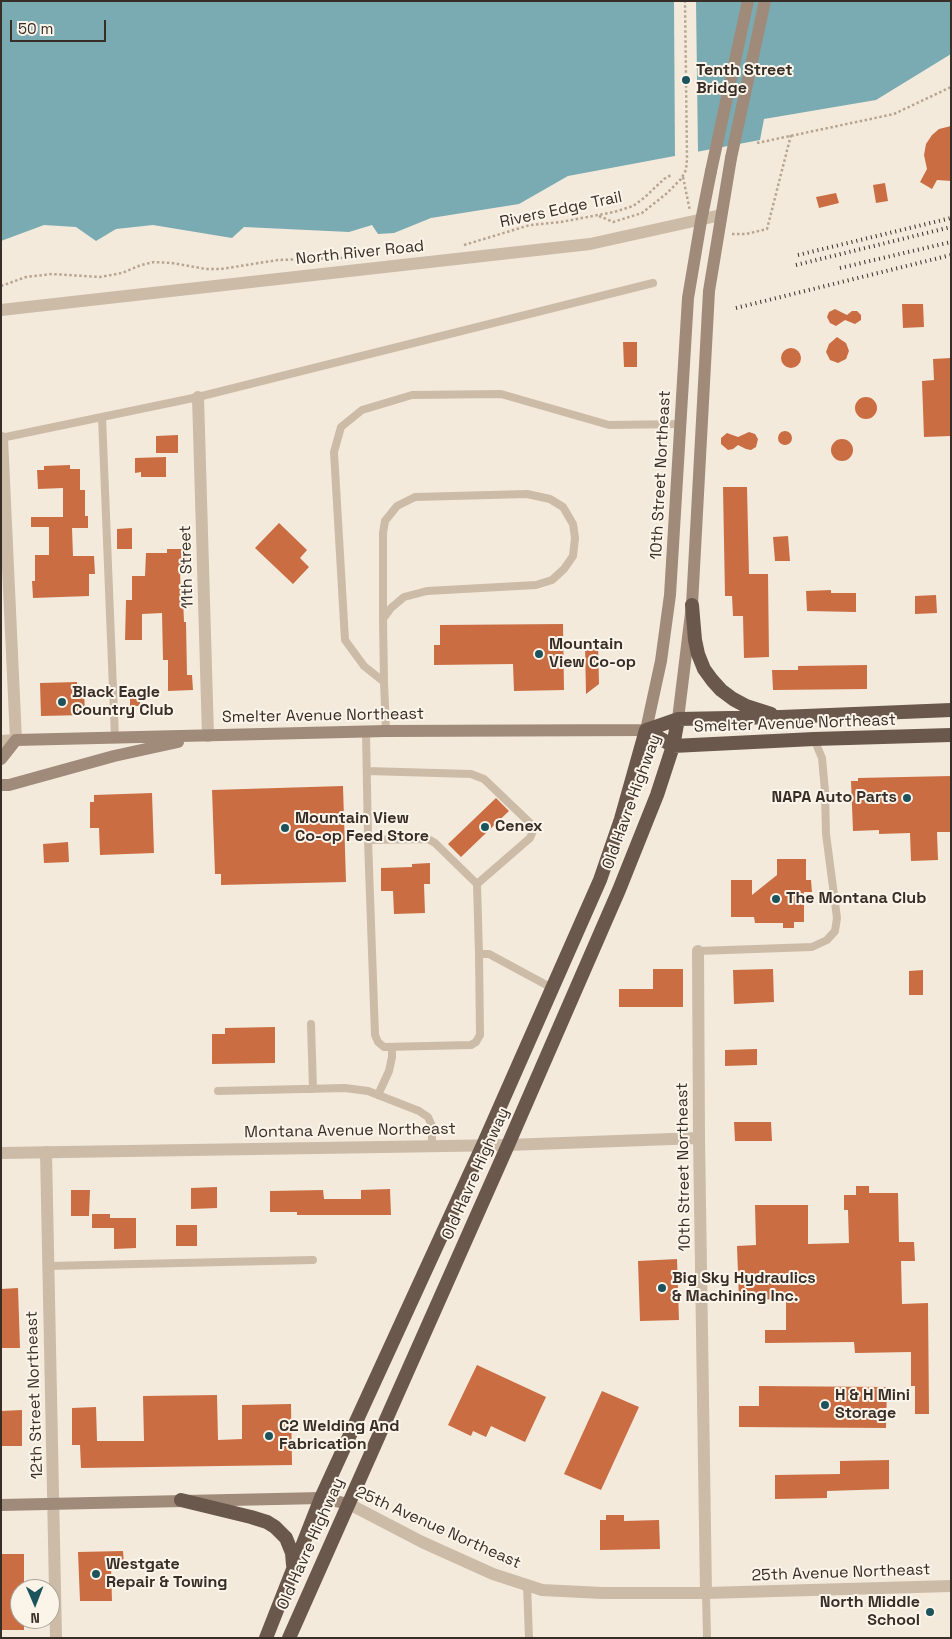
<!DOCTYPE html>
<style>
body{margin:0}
#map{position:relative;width:952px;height:1639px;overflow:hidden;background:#f3eadc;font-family:"Space Grotesk",sans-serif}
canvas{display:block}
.frame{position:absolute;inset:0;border:2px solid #382e28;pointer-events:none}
.north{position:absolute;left:10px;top:1579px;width:50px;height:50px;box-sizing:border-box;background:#fbf4e9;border:1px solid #ada59c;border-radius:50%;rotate:179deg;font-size:14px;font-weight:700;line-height:20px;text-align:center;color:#382e28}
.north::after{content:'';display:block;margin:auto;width:18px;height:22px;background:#1c535c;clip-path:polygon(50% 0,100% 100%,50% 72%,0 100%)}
.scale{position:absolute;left:10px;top:20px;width:96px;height:22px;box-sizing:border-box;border:2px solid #382e28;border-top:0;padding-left:6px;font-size:15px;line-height:18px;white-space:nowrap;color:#382e28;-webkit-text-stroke:4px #fbf4e9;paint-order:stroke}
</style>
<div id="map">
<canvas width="952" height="1639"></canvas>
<div class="frame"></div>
<div class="north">N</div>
<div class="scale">50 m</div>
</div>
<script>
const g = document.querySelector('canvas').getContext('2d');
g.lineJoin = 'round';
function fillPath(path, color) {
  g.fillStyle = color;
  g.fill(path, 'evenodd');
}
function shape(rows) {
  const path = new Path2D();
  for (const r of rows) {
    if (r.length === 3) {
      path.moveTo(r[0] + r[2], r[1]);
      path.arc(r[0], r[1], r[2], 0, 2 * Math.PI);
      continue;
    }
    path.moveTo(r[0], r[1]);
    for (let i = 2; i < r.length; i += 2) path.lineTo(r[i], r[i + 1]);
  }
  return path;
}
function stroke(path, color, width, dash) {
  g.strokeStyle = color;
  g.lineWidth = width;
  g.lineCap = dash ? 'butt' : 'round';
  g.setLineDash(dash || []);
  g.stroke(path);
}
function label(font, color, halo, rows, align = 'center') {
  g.font = font + ' "Space Grotesk",sans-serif';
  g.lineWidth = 4;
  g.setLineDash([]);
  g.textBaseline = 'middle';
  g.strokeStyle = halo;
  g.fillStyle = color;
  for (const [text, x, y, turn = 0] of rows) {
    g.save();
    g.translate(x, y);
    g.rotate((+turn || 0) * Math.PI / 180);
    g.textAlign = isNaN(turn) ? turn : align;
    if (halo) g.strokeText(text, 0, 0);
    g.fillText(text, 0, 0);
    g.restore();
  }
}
fillPath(shape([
 [1,1,951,1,951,54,876,100,764,119,760,140,568,176,519,204,431,218,394,233,378,234,372,225,349,232,244,227,232,238,153,225,116,229,96,241,76,227,44,225,1,241]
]), '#7aabb2');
fillPath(shape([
 [674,1,696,1,698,154,675,158]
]), '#f3eadc');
fillPath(shape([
 [951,126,951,181,937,180,932,189,920,182,927,169,924,155,926,144,932,135,939,129],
 [885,183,888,201,876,203,873,185],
 [836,193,839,203,819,208,816,197],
 [902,304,923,304,924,327,903,328],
 [835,309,847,315,852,311,857,311,861,315,861,320,855,324,845,320,836,326,830,323,827,317,829,312],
 [837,337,846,343,849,351,846,359,838,363,830,360,826,352,829,344],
 [623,342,637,342,637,367,624,367],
 [791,358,10],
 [951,358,951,436,924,437,922,381,934,380,933,359],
 [866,408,11],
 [785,438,7],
 [749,432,755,434,758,439,756,447,751,450,746,449,738,445,733,449,728,450,721,444,721,438,727,433,738,437],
 [178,435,178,453,156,453,156,436],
 [842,450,11],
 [166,457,166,477,141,477,141,472,135,473,135,458],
 [70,465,70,469,80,469,80,490,85,490,85,516,88,516,88,528,72,528,73,556,94,556,95,574,89,574,89,596,33,598,32,581,35,581,35,555,49,555,49,527,31,527,31,517,63,517,63,488,38,489,37,470,44,470,44,466],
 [723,487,747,487,749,574,768,574,769,657,744,658,743,616,733,616,732,596,725,596],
 [279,523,307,550,300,558,309,567,293,584,255,548],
 [132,528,132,549,117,549,117,529],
 [788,536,790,561,775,561,773,537],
 [167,549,187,549,187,571,180,571,181,599,183,599,184,622,186,622,187,675,192,675,193,690,168,691,168,660,163,660,162,613,142,614,142,640,125,640,126,600,132,600,132,576,145,576,146,553,167,553],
 [831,590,831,593,856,593,856,612,807,611,806,591],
 [936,595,937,613,915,614,915,596],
 [563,624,564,690,514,691,513,664,434,665,434,645,440,645,440,625],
 [588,643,598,643,599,684,586,694,585,646],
 [867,665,867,689,773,690,772,670,798,670,798,666],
 [77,682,77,689,84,689,85,715,41,716,40,683],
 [130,691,140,691,140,706,130,706],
 [951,776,951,832,937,832,938,860,911,861,910,833,879,834,879,830,853,831,851,781,858,781,858,778],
 [343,786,346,882,221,885,221,874,215,874,212,790],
 [152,793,154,853,100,855,99,828,90,828,90,802,94,802,94,795],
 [496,798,509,811,461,857,448,844],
 [68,842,69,862,44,863,43,844],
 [777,859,806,859,806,880,811,880,812,892,804,892,804,922,794,922,794,928,783,928,783,923,755,923,754,917,731,917,731,880,752,880,752,895,777,875],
 [430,863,430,884,424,884,425,913,394,914,393,891,381,891,381,868,412,867,412,864],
 [653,969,683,969,683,1007,619,1007,619,989,653,989],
 [773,969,774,1002,734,1004,733,970],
 [923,970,923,995,909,995,909,971],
 [275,1027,275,1063,212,1064,212,1034,225,1034,225,1028],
 [757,1049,757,1065,725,1066,725,1050],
 [734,1122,771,1122,772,1141,735,1141],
 [856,1186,869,1186,869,1193,898,1193,899,1242,914,1242,915,1261,901,1261,902,1304,928,1303,929,1414,915,1414,915,1386,911,1386,911,1352,855,1353,854,1342,765,1343,765,1330,786,1330,786,1299,739,1300,737,1246,756,1245,755,1205,808,1205,808,1244,849,1243,848,1210,844,1210,844,1195,856,1195],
 [217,1187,217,1208,191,1209,191,1188],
 [390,1189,391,1215,297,1215,297,1212,270,1212,270,1191,323,1190,324,1199,361,1199,361,1190],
 [71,1190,90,1190,89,1216,71,1216],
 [92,1214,110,1214,110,1218,136,1218,136,1248,114,1249,114,1228,92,1228],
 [176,1225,197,1225,197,1246,176,1246],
 [677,1259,679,1320,640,1321,638,1261],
 [18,1288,20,1348,1,1348,1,1289],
 [477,1365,546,1397,525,1442,491,1426,486,1437,473,1431,471,1436,448,1425],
 [759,1386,887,1387,886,1428,739,1427,739,1406,759,1406],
 [602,1391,639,1407,601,1490,564,1474],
 [217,1395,218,1440,242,1439,242,1405,291,1404,292,1465,81,1468,80,1445,72,1445,72,1408,96,1407,97,1441,144,1441,143,1396],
 [22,1410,22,1446,1,1446,1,1411],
 [889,1460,889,1489,827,1491,827,1498,775,1499,775,1475,840,1474,840,1461],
 [606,1515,624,1515,624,1521,659,1520,660,1549,600,1550,600,1520,606,1520],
 [123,1551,124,1564,111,1565,112,1601,80,1601,78,1552],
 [1,1554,24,1554,24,1589,20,1589,20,1619,24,1619,24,1630,1,1630]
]), '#cb6d42');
stroke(shape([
 [757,143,894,114,951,87],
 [683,177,690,211],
 [599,216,613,222,642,213,666,194,681,179,686,170,687,159,685,1],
 [732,234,746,234,767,229,791,135],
 [464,245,530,225,561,222,614,212,633,206,645,197,664,179,671,175],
 [1,286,26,277,52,274,100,277,122,273,141,265,154,262,172,263,206,269,221,269,278,260,342,258]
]), '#b8a591', 2.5, [2.5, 2.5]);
stroke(shape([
 [102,417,115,738],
 [1,438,198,397,653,283],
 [383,619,383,533,385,521,397,506,415,497,527,494,550,499,563,507,573,524,575,538,573,556,564,569,552,580,536,585,427,591,404,597,391,608,383,619,384,682],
 [386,731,384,682,364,666,345,640,334,452,341,427,362,410,412,395,501,394,609,425,680,424],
 [366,732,368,840,428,839,435,843,477,884,479,954,489,954,552,988],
 [367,771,471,774,484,779,530,823,533,831,530,838,477,884],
 [368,840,375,1035,378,1042,384,1047,471,1045,476,1042,480,1035,479,954],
 [698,951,812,947,827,940,835,931,837,918,826,834,825,791,822,758,814,739],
 [311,1024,313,1089],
 [218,1091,345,1088,368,1091,419,1111,428,1117,432,1126,432,1146],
 [378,1095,389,1071,392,1057,392,1047],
 [48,1266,313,1260],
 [527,1585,529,1638],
 [706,1593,707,1638]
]), '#ccbba7', 8);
stroke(shape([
 [198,397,208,736],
 [2,438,16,740],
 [698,951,699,1138,706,1593],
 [46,1152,56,1638],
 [1,1153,508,1145,699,1138]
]), '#ccbba7', 12);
stroke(shape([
 [1,310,590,244,721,215],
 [1,741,16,740],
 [349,1504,422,1542,493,1574,542,1590,602,1593,706,1593,951,1586]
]), '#ccbba7', 12);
stroke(shape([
 [678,719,692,605,709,291,731,158],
 [1,759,16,740,386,731,646,730,661,661,670,595,688,298,701,221,711,171],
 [1,785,9,785,114,756,178,742],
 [1,1505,321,1498,349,1504]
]), '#a08a79', 12);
stroke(shape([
 [692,605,695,640,698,654,704,669,712,680,721,690,733,699,746,706,771,714],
 [646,730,673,746,814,739,951,735],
 [646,730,678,719,781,717,951,710],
 [181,1500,251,1517,267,1522,275,1527,286,1538,292,1553,293,1565],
 [266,1638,321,1498,483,1145,600,880,621,819,646,730],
 [289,1638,508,1145,619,890,657,795,673,746,678,719]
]), '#6a584c', 14);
stroke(shape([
 [798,255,951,218],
 [796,265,951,227],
 [840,268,951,242],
 [736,308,951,255]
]), '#382e28', 4, [1, 4]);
stroke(shape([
 [731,158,765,1],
 [711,171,748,1]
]), '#a08a79', 12);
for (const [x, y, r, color] of [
 [686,80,5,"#1c535c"],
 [539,654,5,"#1c535c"],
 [62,702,5,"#1c535c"],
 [907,798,5,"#1c535c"],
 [485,827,5,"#1c535c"],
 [285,828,5,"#1c535c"],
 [776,899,5,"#1c535c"],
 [662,1288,5,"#1c535c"],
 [825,1405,5,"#1c535c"],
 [269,1436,5,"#1c535c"],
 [96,1574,5,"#1c535c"],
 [930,1612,5,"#1c535c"]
]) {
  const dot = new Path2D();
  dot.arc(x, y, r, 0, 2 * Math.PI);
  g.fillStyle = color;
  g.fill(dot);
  stroke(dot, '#fbf4e9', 2);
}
label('bold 16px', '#382e28', '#fbf4e9', [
 ["Tenth Street",696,71],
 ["Bridge",696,89],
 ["Mountain",549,645],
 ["View Co-op",549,663],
 ["Black Eagle",72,693],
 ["Country Club",72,711],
 ["NAPA Auto Parts",897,798,"right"],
 ["Mountain View",295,819],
 ["Co-op Feed Store",295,837],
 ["Cenex",495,827],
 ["The Montana Club",786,899],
 ["Big Sky Hydraulics",672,1279],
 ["& Machining Inc.",672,1297],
 ["H & H Mini",835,1396],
 ["Storage",835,1414],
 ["C2 Welding And",279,1427],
 ["Fabrication",279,1445],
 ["Westgate",106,1565],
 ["Repair & Towing",106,1583],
 ["North Middle",920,1603,"right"],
 ["School",920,1621,"right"]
], 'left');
label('16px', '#382e28', '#fbf4e9', [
 ["Rivers Edge Trail",561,210,-12],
 ["North River Road",360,253,-6],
 ["10th Street Northeast",661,475,-87],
 ["11th Street",187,567,-92],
 ["Smelter Avenue Northeast",323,716,-1],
 ["Smelter Avenue Northeast",795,724,-2],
 ["Old Havre Highway",632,802,-70],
 ["Montana Avenue Northeast",350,1131,-1],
 ["10th Street Northeast",684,1167,-91],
 ["Old Havre Highway",476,1174,-66],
 ["12th Street Northeast",35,1395,-92],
 ["25th Avenue Northeast",438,1528,24],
 ["Old Havre Highway",311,1544,-66],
 ["25th Avenue Northeast",841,1573,-2]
]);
</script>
